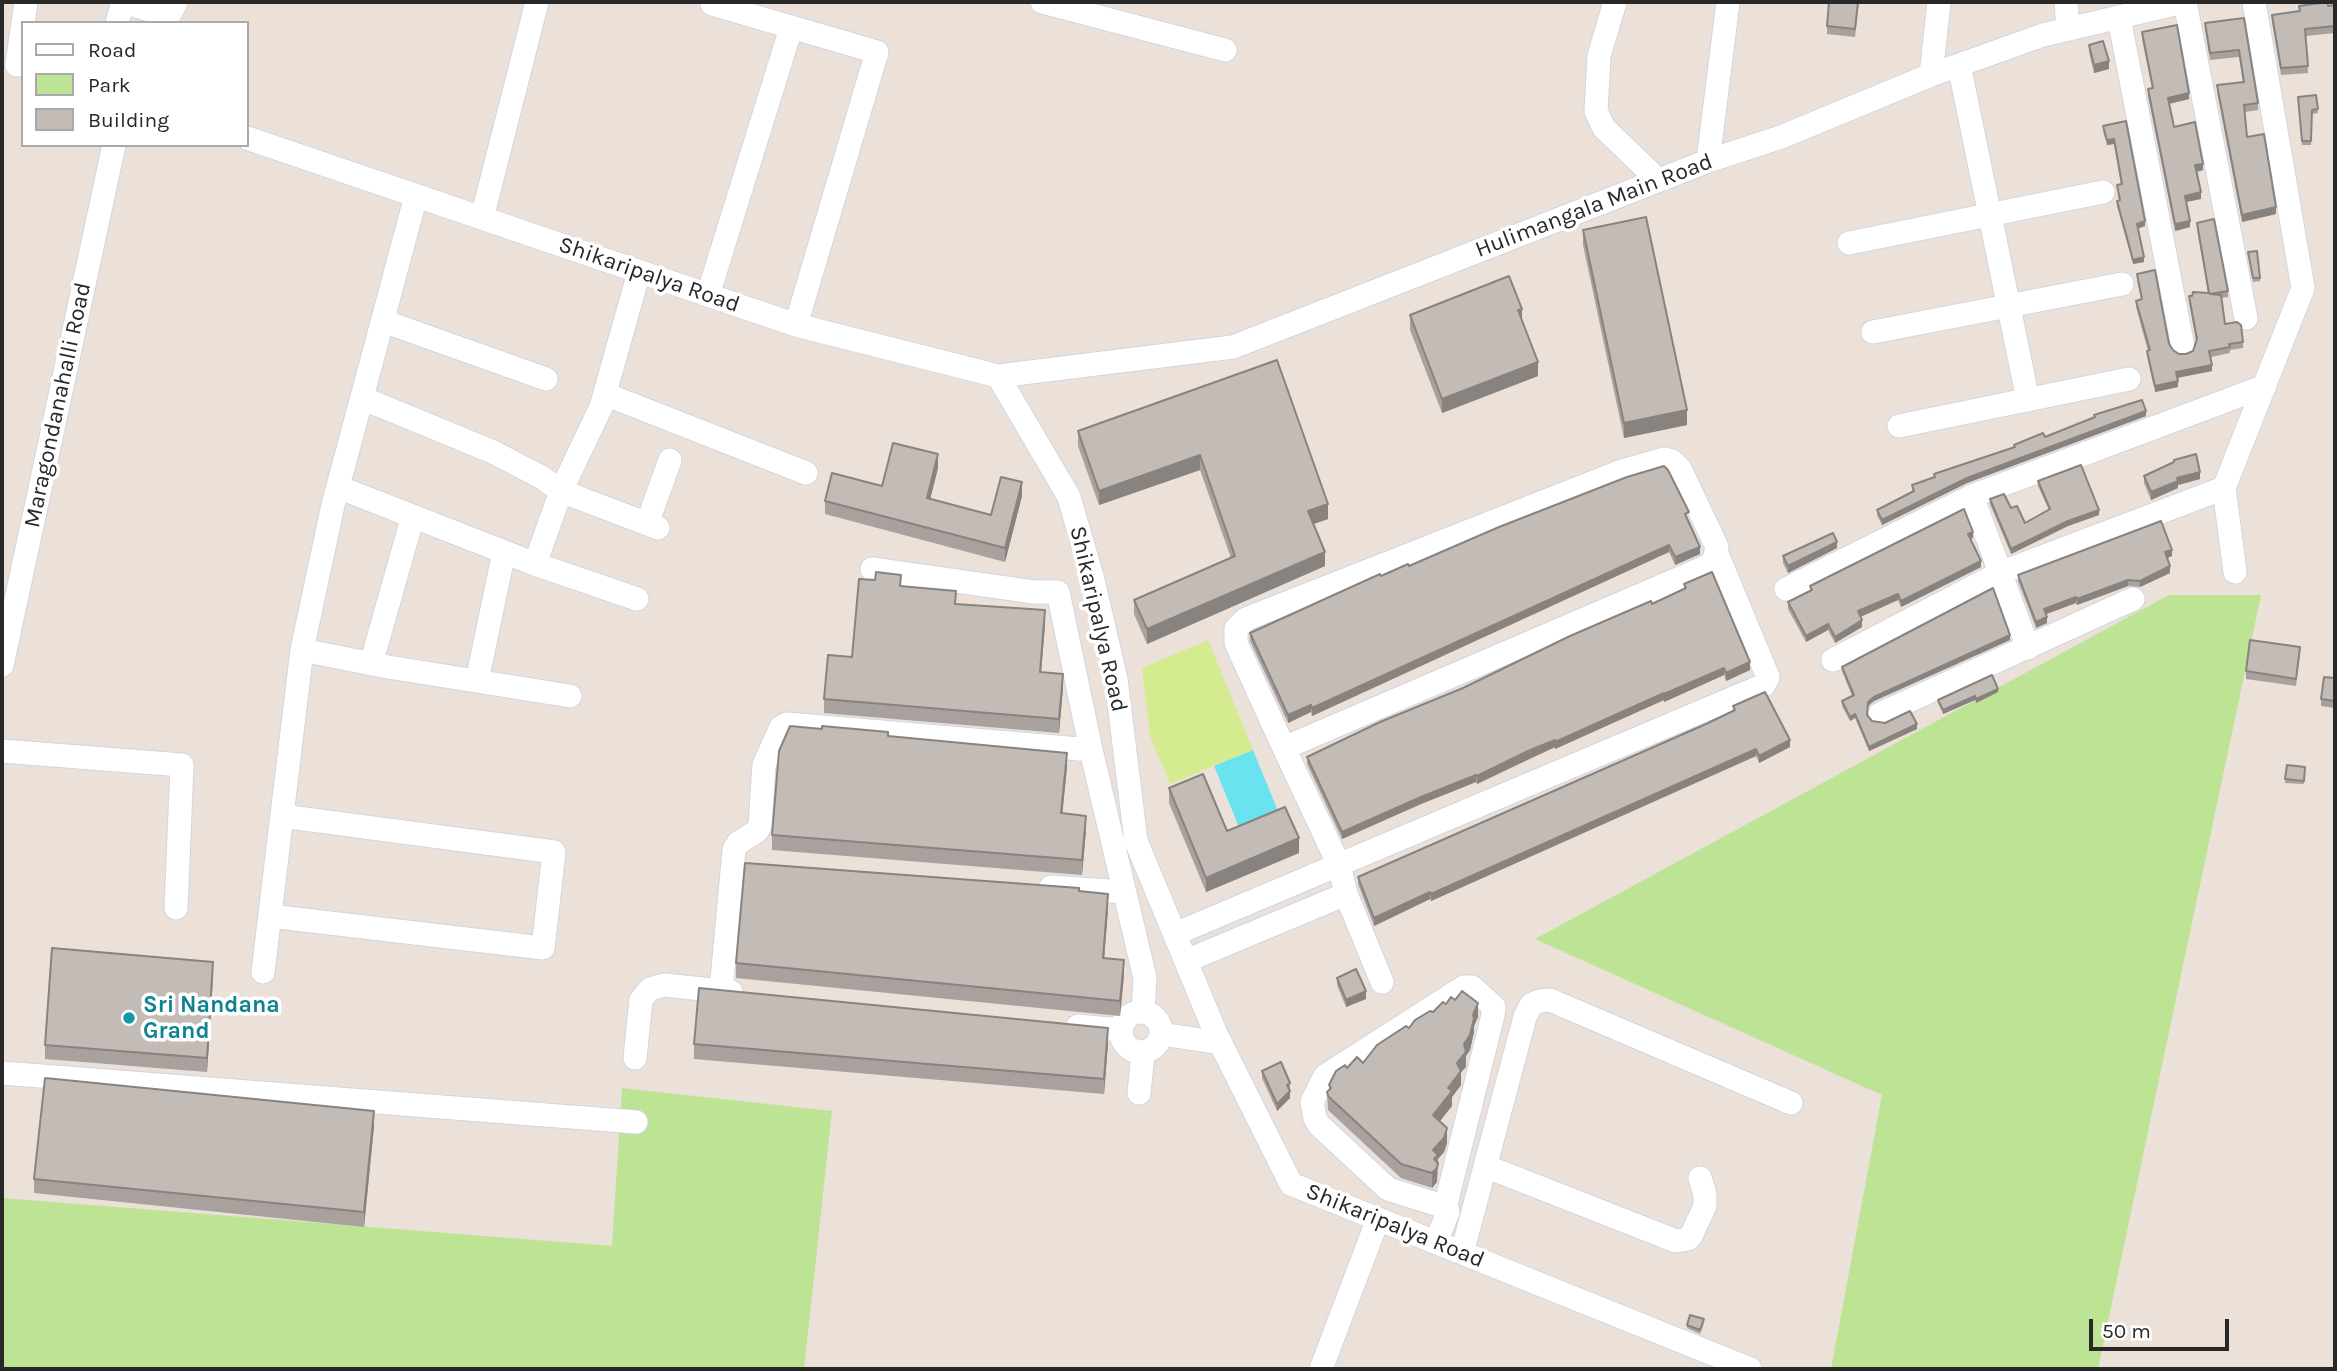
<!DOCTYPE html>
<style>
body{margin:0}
#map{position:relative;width:2337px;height:1371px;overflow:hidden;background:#ebe1d9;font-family:Karla,sans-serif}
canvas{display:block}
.frame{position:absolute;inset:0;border:4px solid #282828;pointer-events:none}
.legend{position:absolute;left:21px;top:21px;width:228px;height:126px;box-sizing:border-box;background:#fff;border:2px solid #a9a9a9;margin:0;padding:9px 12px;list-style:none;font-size:21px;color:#282828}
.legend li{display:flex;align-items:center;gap:14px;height:35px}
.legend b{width:35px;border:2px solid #a9a9a9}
.scale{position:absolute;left:2089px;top:1319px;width:140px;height:32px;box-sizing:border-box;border:4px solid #282828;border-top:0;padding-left:9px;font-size:21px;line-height:24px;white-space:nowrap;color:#282828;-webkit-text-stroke:5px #fff;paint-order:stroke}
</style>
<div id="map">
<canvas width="2337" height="1371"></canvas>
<div class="frame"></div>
<ul class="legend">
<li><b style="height:9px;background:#fff"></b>Road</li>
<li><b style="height:19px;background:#bde394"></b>Park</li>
<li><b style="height:19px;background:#c3bbb6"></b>Building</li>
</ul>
<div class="scale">50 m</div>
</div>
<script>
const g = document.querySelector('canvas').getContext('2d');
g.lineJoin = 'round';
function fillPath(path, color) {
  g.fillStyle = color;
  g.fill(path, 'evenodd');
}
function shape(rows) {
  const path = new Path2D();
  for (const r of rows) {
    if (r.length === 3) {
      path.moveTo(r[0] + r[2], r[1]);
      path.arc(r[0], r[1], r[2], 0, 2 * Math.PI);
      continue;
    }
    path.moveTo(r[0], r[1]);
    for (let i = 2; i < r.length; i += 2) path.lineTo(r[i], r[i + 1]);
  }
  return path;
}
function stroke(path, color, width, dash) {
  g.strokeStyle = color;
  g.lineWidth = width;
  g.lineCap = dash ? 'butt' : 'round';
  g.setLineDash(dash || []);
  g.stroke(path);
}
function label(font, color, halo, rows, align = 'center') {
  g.font = font + ' Karla,sans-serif';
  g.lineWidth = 7;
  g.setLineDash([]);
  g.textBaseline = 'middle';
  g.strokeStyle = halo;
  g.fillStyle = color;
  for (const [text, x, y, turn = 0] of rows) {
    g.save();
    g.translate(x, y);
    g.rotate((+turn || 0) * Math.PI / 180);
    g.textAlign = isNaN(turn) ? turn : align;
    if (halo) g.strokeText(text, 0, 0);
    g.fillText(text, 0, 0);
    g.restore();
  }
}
fillPath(shape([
 [2169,595,2261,595,2098,1369,1831,1369,1882,1095,1535,939],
 [622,1088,832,1111,804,1369,2,1369,2,1198,612,1246]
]), '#bde394');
fillPath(shape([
 [1208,640,1253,750,1170,784,1150,736,1142,668]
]), '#d4eb90');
fillPath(shape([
 [1253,750,1280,816,1241,832,1214,766]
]), '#69e3f0');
const minor = shape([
 [1042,2,1225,50],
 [1615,2,1599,56,1596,111,1604,128,1658,180],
 [2066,2,2068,29],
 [2185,2,2246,318],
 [712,4,877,52,796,325],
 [2119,18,2183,347],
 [23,23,26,2],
 [117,23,122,5,126,3,160,13,171,12,176,2],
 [17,65,23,23],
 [1959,65,2028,400],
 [1931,75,1939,2],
 [247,138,796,325,998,376,1069,497,1093,580,1116,679,1136,841,1216,1034,1291,1184,1750,1369],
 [1708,161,1728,2],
 [482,218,537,2],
 [1849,243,2103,192],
 [639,272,601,407,561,491,658,528],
 [708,295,791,28],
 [383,321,546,379],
 [1873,332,2122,284],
 [998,376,1233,347,1708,161,1781,137,1931,75,2043,35,2183,2],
 [605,394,806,473],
 [362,398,493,452,541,477,561,491,535,564],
 [1899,426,2129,379],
 [338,487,535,564,637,599],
 [1972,496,2028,648],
 [647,524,670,460],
 [872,569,1034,592,1058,592,1091,750,1145,978,1143,1012],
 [2235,572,2224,488,2303,288,2254,2],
 [1786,589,1972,496,2265,386],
 [302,650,388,667,570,696],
 [1833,660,2000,573,2224,488],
 [371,664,413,516],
 [2,665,114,145],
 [477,681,504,552],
 [1880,714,2133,599],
 [1284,748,1708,566,1714,560,1717,547,1680,469,1672,461,1664,459,1622,471,1246,619,1236,629,1236,643,1284,748,1339,865,1346,894,1382,982],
 [2,751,182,765,176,908],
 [1051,887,1124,892],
 [270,916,543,948,554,852,282,816],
 [1175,934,1764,685,1768,677,1717,554],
 [1186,961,1346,894],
 [263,972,302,650,333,505,416,196],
 [721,991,734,850,738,843,757,831,760,826,764,765,781,727,787,724,1091,750],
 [1141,1032,20],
 [1078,1026,1120,1030],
 [1161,1034,1221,1043],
 [635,1058,641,1000,650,989,664,985,731,992],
 [2,1073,636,1122],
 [1139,1093,1143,1053],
 [1485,1166,1676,1241,1688,1239,1691,1236,1705,1206,1705,1194,1700,1178],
 [1436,1242,1448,1212,1446,1204,1493,1015,1494,1007,1472,987,1464,987,1325,1076,1312,1102,1315,1118,1319,1125,1388,1189,1436,1204,1446,1204],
 [1462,1253,1525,1017,1531,1005,1539,1001,1550,1000,1791,1103],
 [1321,1369,1378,1219]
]);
stroke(minor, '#cfd6e2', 25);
stroke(minor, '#fff', 23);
fillPath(shape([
 [1859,2,1855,37,1827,34,1827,26],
 [2335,5,2335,33,2306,36,2308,73,2281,75,2272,22,2272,15],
 [2244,18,2258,103,2258,110,2245,112,2247,137,2276,214,2242,222,2217,92,2217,85,2243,82,2239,57,2210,60,2205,30,2205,23],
 [2142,32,2189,99,2169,104,2174,127,2203,170,2197,172,2201,199,2186,202,2190,227,2175,231,2148,96,2148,89,2152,88,2142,39],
 [2089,45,2109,69,2094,73,2089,52],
 [2316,95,2318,113,2312,114,2311,145,2302,145,2298,100],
 [2126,121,2145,226,2138,228,2144,262,2133,264,2117,206,2117,201,2119,201,2117,185,2121,185,2114,144,2107,145,2103,131,2103,126],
 [2197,223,2228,291,2228,297,2221,298,2225,324,2243,342,2243,348,2230,350,2230,353,2211,357,2212,371,2177,378,2178,387,2155,392,2147,357,2147,351,2148,351,2136,307,2136,301,2141,299,2137,280,2137,274,2173,350,2179,354,2186,354,2193,351,2196,341,2189,302,2189,296,2208,293,2197,229],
 [1583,230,1687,425,1624,438,1583,245],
 [2248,252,2260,278,2260,281,2253,282],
 [1410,315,1522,321,1538,376,1442,413,1410,330],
 [1277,360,1328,519,1313,524,1325,566,1147,644,1134,614,1134,600,1231,558,1200,470,1099,505,1078,446,1078,431],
 [2094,415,2146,416,1967,483,1882,525,1877,515,1877,510,1912,491,1912,485,1934,477,1934,474,2014,447,2014,445,2045,437,2094,418],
 [938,468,930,499,991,515,1022,496,1005,562,825,514,825,501,882,486],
 [2144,476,2200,479,2178,485,2178,488,2151,500,2144,483],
 [2038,481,2099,515,2068,526,2011,554,1990,504,1990,499,2011,508,2025,523,2049,510,2038,486],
 [1688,520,1700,554,1675,565,1669,552,1312,716,1311,712,1288,723,1250,641,1250,633,1381,576,1409,566,1689,520],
 [1973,538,1970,539,1981,567,1901,607,1898,600,1860,617,1862,627,1835,643,1828,630,1806,642,1788,609,1788,602,1810,591,1810,586],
 [1837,548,1788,573,1783,563,1783,556],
 [2172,556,2167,558,2170,573,2140,587,2128,586,2077,605,2076,603,2046,614,2047,623,2036,628,2018,581,2018,575],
 [1684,584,1750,670,1726,681,1724,675,1664,702,1664,700,1555,749,1555,747,1528,759,1477,784,1476,782,1421,804,1342,839,1307,764,1307,757,1652,604,1684,588],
 [901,586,956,604,1045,624,1041,672,1063,688,1059,733,824,713,824,699],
 [2010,640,1874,701,1868,706,1867,715,1872,721,1917,729,1869,751,1855,718,1850,721,1842,706,1842,701,1852,696,1842,671,1842,667],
 [2300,654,2296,686,2246,679,2246,671],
 [2335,678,2335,708,2321,706,2321,699],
 [1998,692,1976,703,1975,700,1943,714,1938,703,1938,700],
 [1733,706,1790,747,1759,763,1756,756,1431,901,1430,899,1374,926,1358,884,1358,877,1706,724,1733,711],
 [888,736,1067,767,1062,813,1086,830,1082,875,772,850,772,835],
 [2287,765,2305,767,2304,784,2285,783],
 [1169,788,1227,831,1299,853,1206,892,1169,803],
 [1079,891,1108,909,1104,958,1124,975,1120,1016,736,978,736,963],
 [213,976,207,1072,45,1059,45,1045],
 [1337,978,1366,999,1346,1007,1337,985],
 [1446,1004,1478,1017,1474,1026,1474,1032,1470,1050,1466,1056,1466,1067,1461,1072,1461,1085,1452,1097,1452,1106,1439,1121,1447,1143,1444,1152,1438,1159,1437,1182,1432,1188,1401,1178,1328,1110,1327,1092,1329,1090,1329,1085,1347,1068,1363,1063,1409,1028],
 [1108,1043,1104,1094,694,1059,694,1044],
 [1262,1071,1290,1083,1290,1098,1277,1111,1262,1078],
 [374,1126,364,1227,34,1193,34,1179],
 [1704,1323,1700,1334,1687,1328,1687,1325]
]), '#a8a19d');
fillPath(shape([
 [2109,61,2109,69,2094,73,2094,65],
 [2189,93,2189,99,2168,104,2168,98],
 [2114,139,2114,144,2107,145,2107,140],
 [2203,164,2203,170,2195,172,2195,165],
 [2201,192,2201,199,2185,202,2185,196],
 [2276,207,2276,214,2242,222,2242,215],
 [2145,221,2145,226,2137,229,2137,224],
 [2190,221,2190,227,2175,231,2175,224],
 [2144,257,2144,262,2133,264,2133,260],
 [1522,309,1522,323,1518,310],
 [1538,362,1538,376,1442,413,1442,399],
 [2212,365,2212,371,2176,378,2176,372],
 [2178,381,2178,387,2155,392,2155,386],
 [1687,410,1687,425,1624,438,1624,423],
 [2146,411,2146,416,1967,483,1882,525,1882,520,1967,478],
 [938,454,938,468,927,512,927,498],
 [1200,455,1200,470,1099,505,1099,491],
 [2200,472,2200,479,2178,485,2178,488,2151,500,2151,492,2177,478],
 [1022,482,1022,496,1005,562,1005,548],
 [1328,504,1328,519,1308,526,1308,511],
 [2099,510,2099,515,2068,526,2011,554,2011,549,2068,521],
 [1973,532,1973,538,1968,541,1968,534],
 [1837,542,1837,548,1788,573,1788,566],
 [1669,545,1669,552,1312,716,1312,708],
 [1700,547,1700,554,1675,565,1675,557],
 [2172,550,2172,556,2165,559,2165,552],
 [1325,552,1325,566,1147,644,1147,629],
 [1981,561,1981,567,1901,607,1901,601],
 [2170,566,2170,573,2140,587,2140,581],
 [2128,580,2128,586,2077,605,2077,599],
 [1898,594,1898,600,1858,618,1858,611],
 [2076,597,2076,603,2044,615,2044,609],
 [1045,610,1045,624,1040,686,1040,672],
 [2047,617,2047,623,2036,628,2036,622],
 [1862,620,1862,627,1835,643,1835,637],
 [1828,624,1828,630,1806,642,1806,636],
 [2010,635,2010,640,1874,701,1868,706,1868,702,1874,697],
 [1750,662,1750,670,1726,681,1726,673],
 [1724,668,1724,675,1664,702,1664,694],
 [1063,674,1063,688,1059,733,1059,719],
 [1998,689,1998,692,1976,703,1976,699],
 [1664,693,1664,700,1555,749,1555,742],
 [1975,696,1975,700,1943,714,1943,710],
 [1311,705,1311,712,1288,723,1288,715],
 [1855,714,1855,718,1850,721,1850,717],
 [1917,724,1917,729,1869,751,1869,747],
 [1555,740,1555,747,1477,784,1477,776],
 [1790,740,1790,747,1759,763,1759,756],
 [1756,749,1756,756,1431,901,1431,894],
 [1067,753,1067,767,1061,828,1061,813],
 [1476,775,1476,782,1421,804,1342,839,1342,832,1421,797],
 [1086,816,1086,830,1082,875,1082,860],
 [1299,838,1299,853,1206,892,1206,878],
 [1430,892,1430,899,1374,926,1374,918],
 [1108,894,1108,909,1103,973,1103,958],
 [1124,960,1124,975,1120,1016,1120,1001],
 [213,962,213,976,207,1072,207,1058],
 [1366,991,1366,999,1346,1007,1346,1000],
 [1478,1003,1478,1017,1474,1026,1474,1032,1470,1050,1466,1056,1466,1067,1461,1072,1461,1085,1452,1097,1452,1106,1433,1130,1433,1115,1448,1088],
 [1108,1028,1108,1043,1104,1094,1104,1079],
 [1290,1091,1290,1098,1277,1111,1277,1104],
 [374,1111,374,1126,364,1227,364,1212],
 [1447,1128,1447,1143,1444,1152,1438,1159,1437,1182,1432,1188,1433,1150]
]), '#88837f');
const building = shape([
 [1829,2,1858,2,1855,29,1827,26,1829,2],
 [2328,2,2328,6,2335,5,2335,26,2305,29,2308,66,2281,68,2272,15,2300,11,2299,6,2328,2],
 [2244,18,2258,103,2244,105,2247,137,2264,134,2276,207,2242,215,2217,85,2244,82,2239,50,2210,53,2205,23,2244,18],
 [2177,25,2189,93,2168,98,2174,127,2195,122,2203,164,2195,165,2201,192,2185,196,2190,221,2175,224,2148,89,2153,88,2142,32,2177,25],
 [2103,41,2109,61,2094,65,2089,45,2103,41],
 [2316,95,2318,109,2312,110,2311,141,2302,141,2298,97,2316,95],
 [2126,121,2145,221,2137,224,2144,257,2133,260,2117,201,2120,200,2117,185,2122,184,2114,139,2107,140,2103,126,2126,121],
 [1646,217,1687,410,1624,423,1583,230,1646,217],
 [2214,219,2228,291,2210,294,2221,295,2225,324,2237,322,2241,325,2243,342,2229,344,2230,347,2209,351,2212,365,2176,372,2178,381,2155,386,2147,351,2150,350,2136,301,2142,299,2137,274,2155,270,2169,344,2173,350,2179,354,2186,354,2193,351,2197,339,2189,296,2192,296,2193,292,2209,293,2197,223,2214,219],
 [2257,251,2260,278,2253,278,2248,252,2257,251],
 [1509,276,1522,309,1518,310,1538,362,1442,399,1410,315,1509,276],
 [1277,360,1328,504,1308,511,1325,552,1147,629,1134,600,1235,556,1200,455,1099,491,1078,431,1277,360],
 [2142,400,2146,411,1967,478,1882,520,1877,510,1914,491,1912,485,1935,477,1934,474,2015,447,2014,445,2043,433,2045,437,2095,417,2094,415,2142,400],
 [893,443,938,454,927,498,991,515,1001,477,1022,482,1005,548,825,501,832,473,882,486,893,443],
 [2196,454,2200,472,2177,478,2178,481,2151,492,2144,476,2174,462,2174,460,2196,454],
 [2081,465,2099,510,2068,521,2011,549,1990,499,2004,494,2011,508,2017,506,2025,523,2050,509,2038,481,2081,465],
 [1664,466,1668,470,1689,512,1685,514,1700,547,1675,557,1669,545,1312,708,1311,705,1288,715,1250,633,1380,574,1381,576,1408,564,1409,566,1499,527,1627,477,1664,466],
 [1964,509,1973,532,1968,534,1981,561,1901,601,1898,594,1858,611,1862,620,1835,637,1828,624,1806,636,1788,602,1812,590,1810,586,1964,509],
 [2161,521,2172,550,2165,552,2170,566,2140,581,2128,580,2077,599,2076,597,2044,609,2047,617,2036,622,2018,575,2161,521],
 [1833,533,1837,542,1788,566,1783,556,1833,533],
 [876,572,901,575,900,586,956,591,955,604,1045,610,1040,672,1063,674,1059,719,824,699,828,655,852,657,859,579,875,580,876,572],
 [1712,572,1750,662,1726,673,1724,668,1664,694,1664,693,1555,742,1555,740,1528,751,1477,776,1476,775,1421,797,1342,832,1307,757,1380,722,1463,688,1570,636,1651,601,1652,604,1686,588,1684,584,1712,572],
 [1993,588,2010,635,1874,697,1868,702,1867,715,1872,721,1885,723,1910,711,1917,724,1869,747,1855,714,1850,717,1842,701,1854,695,1842,667,1993,588],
 [2250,640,2300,647,2296,679,2246,671,2250,640],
 [1992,675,1998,689,1976,699,1975,696,1943,710,1938,700,1992,675],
 [2324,677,2335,678,2335,701,2321,699,2324,677],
 [1765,692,1790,740,1759,756,1756,749,1431,894,1430,892,1374,918,1358,877,1706,724,1735,710,1733,706,1765,692],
 [790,726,822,729,822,726,888,732,888,736,1067,753,1061,813,1086,816,1082,860,772,835,779,751,790,726],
 [2287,765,2305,767,2304,781,2285,779,2287,765],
 [1203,774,1227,831,1285,807,1299,838,1206,878,1169,788,1203,774],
 [745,863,1079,888,1079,891,1108,894,1103,958,1124,960,1120,1001,736,963,745,863],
 [52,948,213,962,207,1058,45,1045,52,948],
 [1356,969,1366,991,1346,1000,1337,978,1356,969],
 [699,988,1108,1028,1104,1079,694,1044,699,988],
 [1462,991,1478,1003,1473,1015,1474,1018,1470,1035,1464,1044,1466,1052,1457,1063,1461,1071,1448,1088,1452,1091,1433,1115,1447,1128,1444,1138,1433,1150,1438,1155,1434,1159,1438,1163,1437,1168,1432,1173,1401,1164,1328,1096,1327,1092,1331,1088,1329,1085,1336,1071,1345,1065,1347,1068,1357,1057,1363,1063,1377,1045,1406,1026,1409,1028,1415,1020,1430,1011,1433,1012,1443,1002,1446,1004,1451,997,1455,1000,1462,991],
 [1281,1062,1290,1083,1287,1085,1290,1091,1277,1104,1262,1071,1281,1062],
 [45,1078,374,1111,364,1212,34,1179,45,1078],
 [1690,1315,1704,1319,1700,1330,1687,1325,1690,1315]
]);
fillPath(building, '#c3bbb6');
stroke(building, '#88837f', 2);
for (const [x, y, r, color] of [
 [129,1018,7,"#0f9aa8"]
]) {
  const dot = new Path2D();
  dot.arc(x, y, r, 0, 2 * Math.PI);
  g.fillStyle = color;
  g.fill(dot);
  stroke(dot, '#fff', 2.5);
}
label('23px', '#282828', '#fff', [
 ["Hulimangala Main Road",1594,206,-21],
 ["Shikaripalya Road",649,275,19],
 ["Maragondanahalli Road",58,405,-78],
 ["Shikaripalya Road",1098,619,77],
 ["Shikaripalya Road",1395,1226,22]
]);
label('bold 23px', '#0d838f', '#fff', [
 ["Sri Nandana",143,1005],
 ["Grand",143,1031]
], 'left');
</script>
